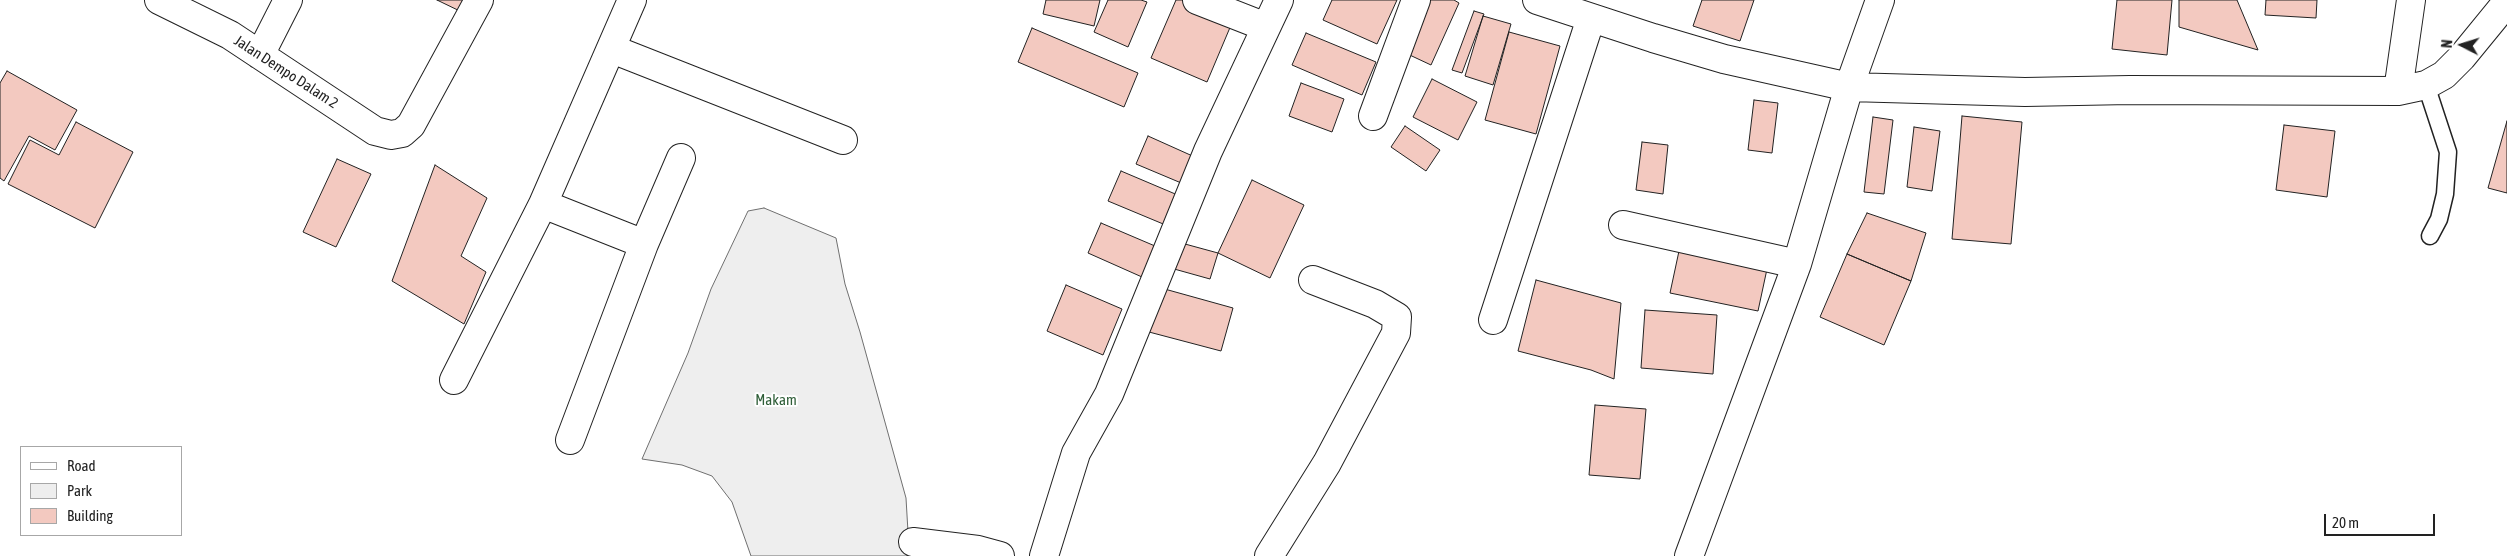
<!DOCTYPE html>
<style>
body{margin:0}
#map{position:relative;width:2507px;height:556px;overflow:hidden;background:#fff;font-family:"Asap Condensed",sans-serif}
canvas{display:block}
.legend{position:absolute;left:20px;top:446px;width:162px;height:90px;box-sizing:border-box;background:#fff;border:1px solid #a7a7a7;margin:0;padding:6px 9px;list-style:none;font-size:15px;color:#222}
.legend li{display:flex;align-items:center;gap:10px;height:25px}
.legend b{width:25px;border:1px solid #a7a7a7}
.north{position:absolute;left:2437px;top:20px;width:50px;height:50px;-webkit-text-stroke:4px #fff;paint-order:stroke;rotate:275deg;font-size:14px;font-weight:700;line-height:20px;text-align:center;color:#222}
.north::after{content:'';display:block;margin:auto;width:18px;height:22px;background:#222;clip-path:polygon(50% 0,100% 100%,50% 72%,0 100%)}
.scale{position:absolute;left:2324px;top:514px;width:111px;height:22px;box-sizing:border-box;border:2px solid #222;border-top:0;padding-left:6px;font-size:15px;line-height:18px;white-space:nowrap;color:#222;-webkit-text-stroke:4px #fff;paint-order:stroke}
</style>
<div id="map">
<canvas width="2507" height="556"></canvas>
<ul class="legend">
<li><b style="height:6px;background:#fff"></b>Road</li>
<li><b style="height:14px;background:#eee"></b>Park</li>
<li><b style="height:14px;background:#f3c9c0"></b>Building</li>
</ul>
<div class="north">N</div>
<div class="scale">20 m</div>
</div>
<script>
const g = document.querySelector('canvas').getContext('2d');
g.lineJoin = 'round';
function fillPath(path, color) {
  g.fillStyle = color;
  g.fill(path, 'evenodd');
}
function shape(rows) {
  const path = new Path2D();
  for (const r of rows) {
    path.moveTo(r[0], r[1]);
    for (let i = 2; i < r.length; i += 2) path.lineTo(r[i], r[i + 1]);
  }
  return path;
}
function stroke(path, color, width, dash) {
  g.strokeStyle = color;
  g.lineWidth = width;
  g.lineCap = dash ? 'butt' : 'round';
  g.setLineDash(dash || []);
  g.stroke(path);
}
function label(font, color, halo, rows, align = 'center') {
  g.font = font + ' "Asap Condensed",sans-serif';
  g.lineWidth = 4;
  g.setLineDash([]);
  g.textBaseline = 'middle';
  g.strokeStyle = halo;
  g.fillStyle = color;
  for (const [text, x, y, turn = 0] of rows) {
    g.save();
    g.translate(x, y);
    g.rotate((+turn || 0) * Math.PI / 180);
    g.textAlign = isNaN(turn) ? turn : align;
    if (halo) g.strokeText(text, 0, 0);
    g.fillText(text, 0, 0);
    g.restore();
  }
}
const green = shape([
 [764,208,836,238,845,284,860,332,906,498,908,532,907,556,751,556,732,502,712,476,682,465,642,459,688,353,711,289,748,211,764,208]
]);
fillPath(green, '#eee');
stroke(green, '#6f6f6f', 1);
const building = shape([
 [437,0,473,0,466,14,437,0],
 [1046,0,1100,0,1094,26,1043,14,1046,0],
 [1108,0,1141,0,1147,2,1128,47,1094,32,1108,0],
 [1176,0,1192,0,1234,18,1207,82,1151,58,1176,0],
 [1332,0,1397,0,1377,44,1323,20,1332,0],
 [1422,0,1454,0,1459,3,1431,65,1399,50,1422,0],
 [1702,0,1754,0,1740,41,1693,26,1702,0],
 [2117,0,2172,0,2167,55,2112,49,2117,0],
 [2179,0,2237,0,2258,50,2179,27,2179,0],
 [2266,0,2317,0,2316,18,2265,15,2266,0],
 [1474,11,1484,14,1462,73,1452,70,1474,11],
 [1483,16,1511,24,1493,85,1465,76,1483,16],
 [1032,28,1138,73,1124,107,1018,62,1032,28],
 [1509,32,1560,46,1536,134,1485,120,1509,32],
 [1306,33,1376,62,1362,95,1292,65,1306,33],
 [7,71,77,110,55,150,29,136,4,181,0,178,0,83,7,71],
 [1432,79,1477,102,1458,140,1413,117,1432,79],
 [1301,83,1344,99,1332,132,1289,116,1301,83],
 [1754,100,1778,103,1772,153,1748,150,1754,100],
 [1962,116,2022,122,2011,244,1952,239,1962,116],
 [1873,117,1893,120,1884,194,1864,192,1873,117],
 [2507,121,2507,193,2488,188,2507,121],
 [76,122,133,152,95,228,8,184,30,140,59,155,76,122],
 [2284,125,2335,131,2327,197,2276,190,2284,125],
 [1405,126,1440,150,1426,171,1391,147,1405,126],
 [1914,127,1940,131,1932,191,1907,187,1914,127],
 [1148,136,1197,158,1186,185,1136,164,1148,136],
 [1642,142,1668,145,1663,194,1636,190,1642,142],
 [337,159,371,174,336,247,303,232,337,159],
 [435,165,487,198,461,256,486,272,464,324,392,281,435,165],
 [1121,171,1180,196,1168,226,1108,201,1121,171],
 [1252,180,1304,205,1270,278,1218,253,1252,180],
 [1867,213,1926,233,1911,281,1847,254,1867,213],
 [1101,223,1155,246,1142,277,1088,253,1101,223],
 [1174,241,1218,253,1210,279,1167,267,1174,241],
 [1679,251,1767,269,1758,311,1670,293,1679,251],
 [1847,254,1911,281,1884,345,1820,317,1847,254],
 [1536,280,1621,303,1614,379,1591,370,1518,351,1536,280],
 [1066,285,1122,309,1103,355,1047,331,1066,285],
 [1161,288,1233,308,1221,351,1149,332,1161,288],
 [1645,310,1717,315,1713,374,1641,368,1645,310],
 [1595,405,1646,409,1640,479,1589,475,1595,405]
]);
fillPath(building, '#f3c9c0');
stroke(building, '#222', 1);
const lane = shape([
 [2426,85,2448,152,2445,194,2439,219,2430,236]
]);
const street = shape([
 [159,0,230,35,375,131,391,135,402,133,411,125,479,0],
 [1197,0,1266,27],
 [1537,0,1653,38,1724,59,1849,87,2025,92,2130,90,2398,91,2426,85,2444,75,2462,57,2507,2],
 [612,49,843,140],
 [260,55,288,0],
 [2398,91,2411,0],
 [1373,116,1416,0],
 [543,204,644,244],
 [1623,225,1797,264],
 [1493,320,1591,18],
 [454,380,543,204,632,0],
 [570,440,644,244,681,158],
 [913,542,978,550,1000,556],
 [1044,556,1076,453,1109,394,1208,151,1279,0],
 [1269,556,1327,463,1396,333,1397,317,1375,304,1313,280],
 [1689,556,1797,264,1849,87,1880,0]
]);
stroke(lane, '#222', 19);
stroke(street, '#222', 30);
stroke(lane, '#fff', 16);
stroke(street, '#fff', 28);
label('15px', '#222', '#fff', [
 ["Jalan Dempo Dalam 2",286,72,33]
]);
label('15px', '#2f5e38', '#fff', [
 ["Makam",776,400]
]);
</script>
